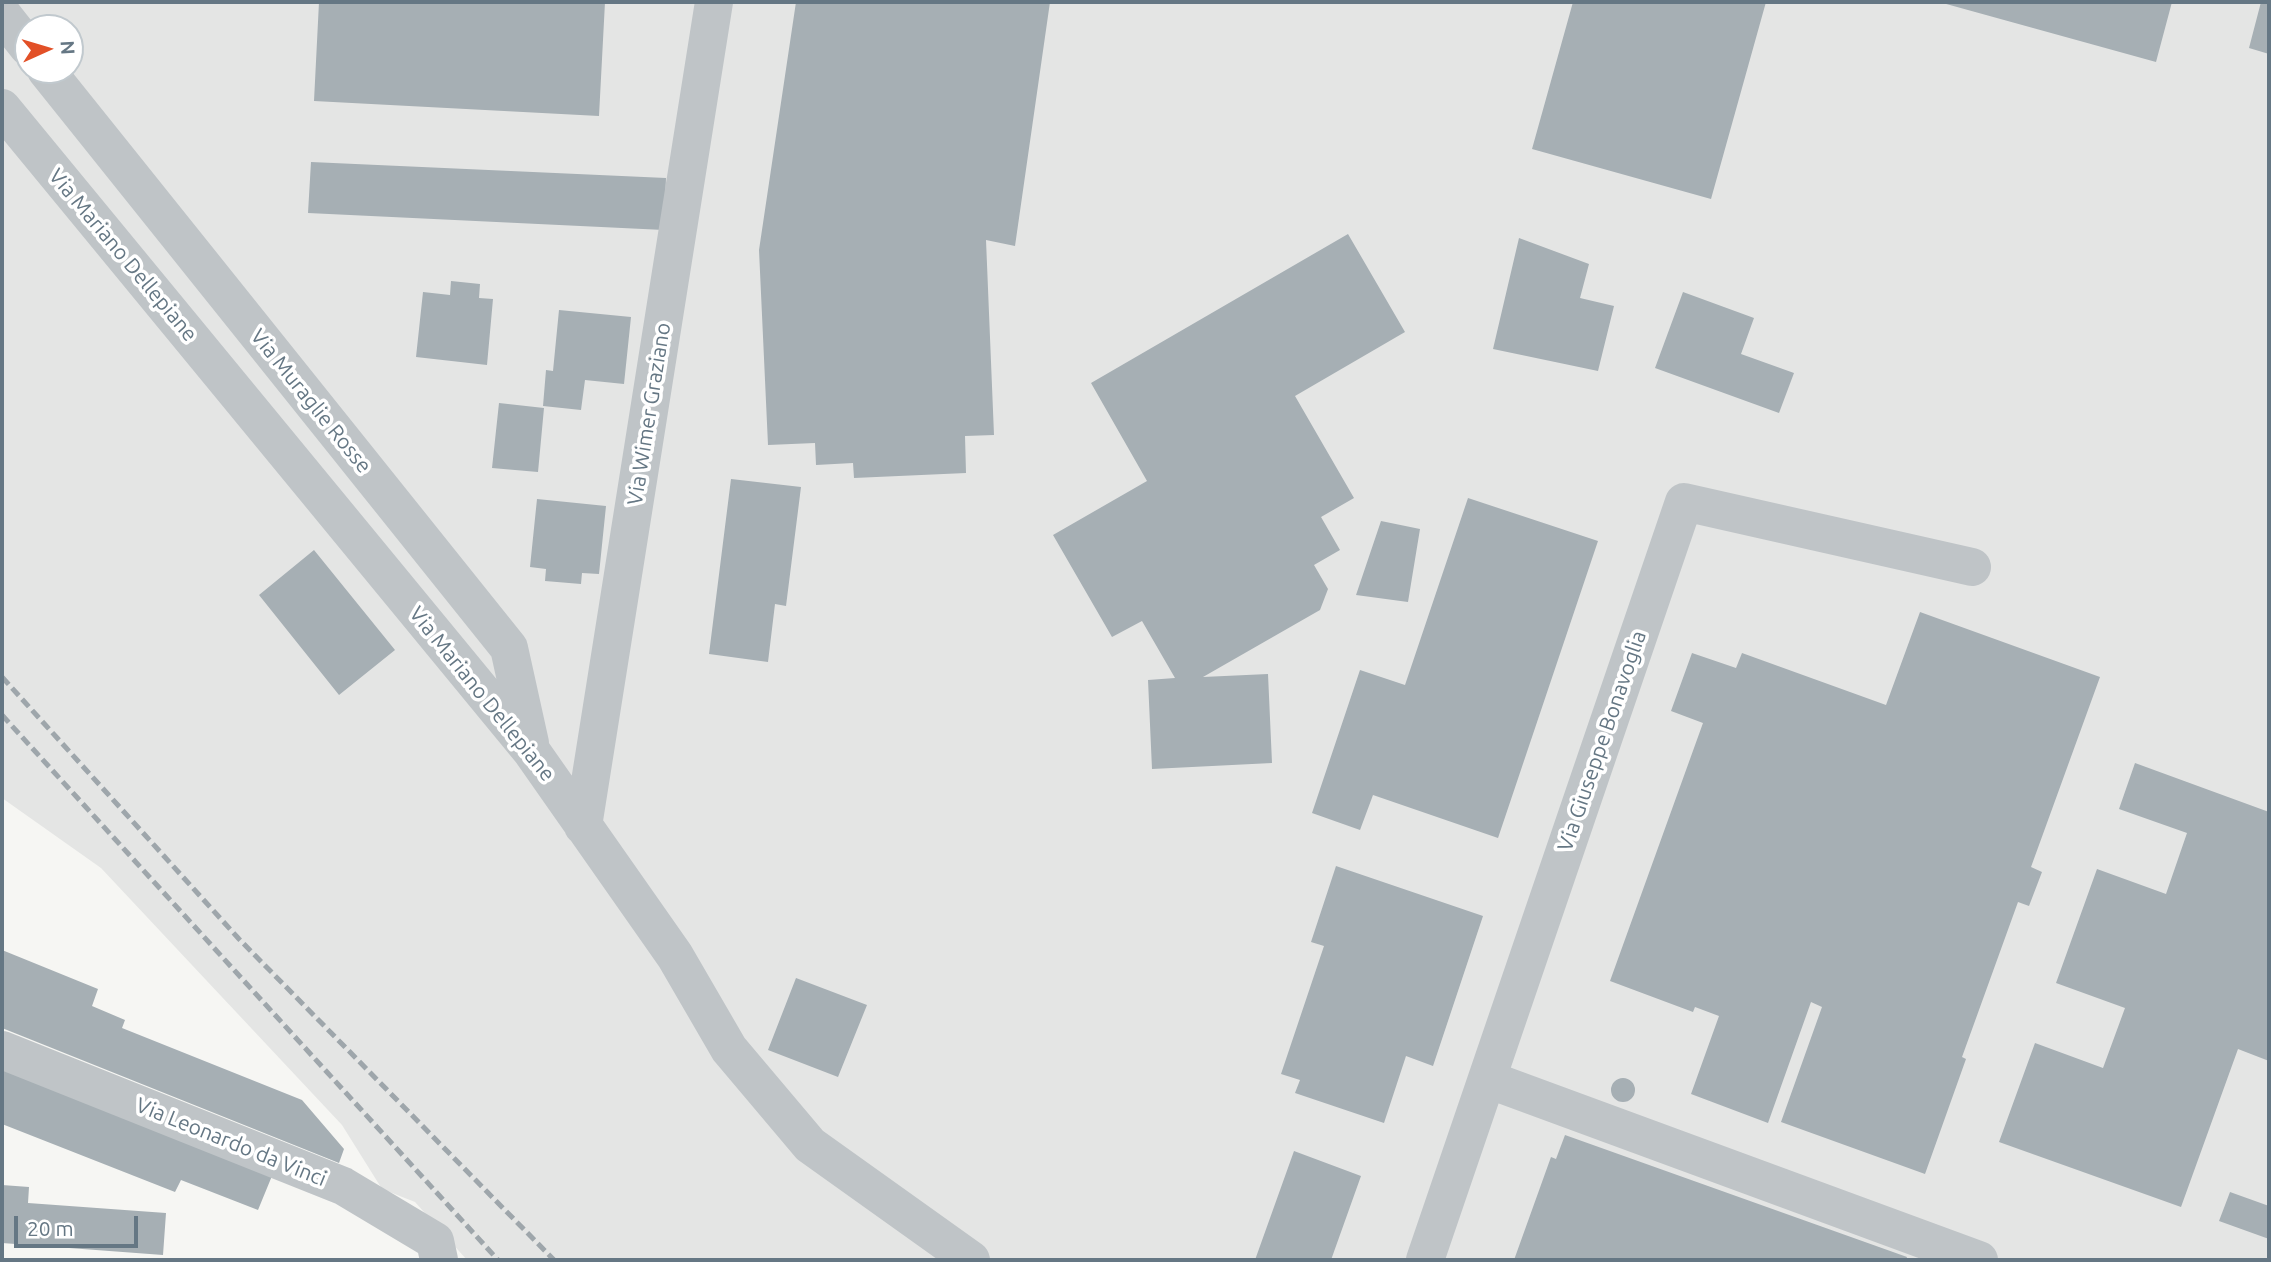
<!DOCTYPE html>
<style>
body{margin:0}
#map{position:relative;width:2271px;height:1262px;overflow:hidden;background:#f6f6f3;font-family:Ubuntu,sans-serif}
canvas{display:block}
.frame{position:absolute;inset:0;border:4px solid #657784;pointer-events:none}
.north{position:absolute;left:14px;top:14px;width:70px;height:70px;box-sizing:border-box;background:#fff;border:2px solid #c1c9ce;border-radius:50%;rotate:86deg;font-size:19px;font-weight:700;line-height:28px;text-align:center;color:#657784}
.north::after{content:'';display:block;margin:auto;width:24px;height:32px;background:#e25027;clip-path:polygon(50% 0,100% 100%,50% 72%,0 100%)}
.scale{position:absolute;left:14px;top:1216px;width:124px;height:32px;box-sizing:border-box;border:4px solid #657784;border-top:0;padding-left:9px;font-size:21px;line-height:24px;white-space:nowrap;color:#657784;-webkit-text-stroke:5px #fff;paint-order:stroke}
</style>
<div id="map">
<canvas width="2271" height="1262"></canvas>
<div class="frame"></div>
<div class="north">N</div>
<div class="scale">20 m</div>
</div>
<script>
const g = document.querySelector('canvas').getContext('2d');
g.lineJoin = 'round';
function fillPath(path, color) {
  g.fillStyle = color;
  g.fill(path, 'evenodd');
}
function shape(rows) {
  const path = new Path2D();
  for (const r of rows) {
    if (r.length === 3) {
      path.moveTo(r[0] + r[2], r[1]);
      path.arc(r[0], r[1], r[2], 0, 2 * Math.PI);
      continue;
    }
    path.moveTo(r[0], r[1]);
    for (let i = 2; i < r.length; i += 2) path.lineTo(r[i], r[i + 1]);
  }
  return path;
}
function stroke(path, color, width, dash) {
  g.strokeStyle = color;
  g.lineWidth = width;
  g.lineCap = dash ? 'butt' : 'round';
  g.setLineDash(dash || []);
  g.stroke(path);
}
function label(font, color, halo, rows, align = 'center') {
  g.font = font + ' Ubuntu,sans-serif';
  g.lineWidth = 7;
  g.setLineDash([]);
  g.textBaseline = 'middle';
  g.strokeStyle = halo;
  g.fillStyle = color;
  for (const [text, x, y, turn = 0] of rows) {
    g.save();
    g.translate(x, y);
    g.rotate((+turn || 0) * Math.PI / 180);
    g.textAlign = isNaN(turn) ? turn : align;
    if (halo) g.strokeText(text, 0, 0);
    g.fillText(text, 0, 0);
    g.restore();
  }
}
fillPath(shape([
 [2,2,2269,2,2269,1260,467,1260,415,1202,382,1189,342,1125,101,868,2,798],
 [28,28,70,28,70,70,28,70]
]), '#e4e5e4');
fillPath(shape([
 [319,2,605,2,599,116,314,101],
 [796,2,1050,2,1015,246,986,240,994,435,965,436,966,473,854,478,853,463,816,465,815,443,768,445,759,250],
 [1573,2,1766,2,1711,199,1532,149],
 [1939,2,2172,2,2156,62],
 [2261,2,2269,2,2269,54,2249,48],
 [311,162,666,178,664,230,308,213],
 [1348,234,1405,332,1295,396,1354,498,1321,517,1340,550,1314,565,1328,589,1320,610,1203,677,1268,674,1272,763,1152,769,1148,680,1175,678,1142,621,1112,637,1053,535,1147,481,1091,383],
 [1519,238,1589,264,1580,298,1614,306,1598,371,1493,349],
 [451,281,480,284,479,298,493,299,487,365,416,357,423,292,450,295],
 [1683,292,1754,318,1741,354,1794,373,1779,413,1655,368],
 [559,310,631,317,624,384,585,380,581,410,543,406,546,370,553,371],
 [499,403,544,408,538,472,492,468],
 [731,479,801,487,786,606,775,604,768,662,709,654],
 [1468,498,1598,541,1498,838,1373,795,1360,830,1312,813,1360,670,1405,685],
 [537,499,606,506,599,574,582,573,581,584,545,581,546,569,530,567],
 [1381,521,1420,529,1408,602,1356,595],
 [314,550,395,650,339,695,259,595],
 [1920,612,2100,677,2031,867,2042,872,2029,906,2018,902,1962,1057,1966,1059,1925,1174,1781,1122,1822,1007,1811,1002,1768,1123,1691,1094,1719,1016,1695,1007,1693,1012,1610,981,1703,723,1671,711,1692,653,1736,668,1742,653,1886,705],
 [2135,763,2269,812,2269,1061,2238,1049,2181,1207,1999,1142,2035,1043,2103,1068,2125,1008,2056,983,2097,869,2166,894,2187,833,2119,809],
 [1336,866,1483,916,1433,1066,1406,1056,1384,1123,1295,1093,1300,1080,1281,1074,1324,946,1311,942],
 [2,950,98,989,92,1006,125,1020,122,1028,302,1100,344,1149,339,1163,2,1028],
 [796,978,867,1005,838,1077,768,1050],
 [2,1064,274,1171,258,1210,181,1180,175,1192,2,1124],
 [1623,1090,12],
 [1565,1135,1907,1257,1906,1260,1514,1260,1551,1157,1556,1159],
 [1294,1151,1361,1176,1331,1260,1255,1260],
 [2,1185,29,1187,28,1203,166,1213,163,1255,2,1243],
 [2230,1192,2269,1206,2269,1239,2219,1221]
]), '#a6afb4');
stroke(shape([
 [2,14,28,47],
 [46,70,509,648,530,743],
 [2,108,532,752,675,956,729,1049,810,1145,971,1260],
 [583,826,714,2],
 [2,1050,343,1186,435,1241,439,1260],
 [1487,1079,1979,1260],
 [1425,1260,1684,502,1972,567]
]), '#bfc4c7', 38);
stroke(shape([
 [2,677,239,939,554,1260],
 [2,715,498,1260]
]), '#9ea6ab', 5, [10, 5]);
label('21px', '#657784', '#fff', [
 ["Via Mariano Dellepiane",123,255,50],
 ["Via Muraglie Rosse",311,401,51],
 ["Via Wimer Graziano",649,414,-81],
 ["Via Mariano Dellepiane",482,694,51],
 ["Via Giuseppe Bonavoglia",1602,741,-71],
 ["Via Leonardo da Vinci",231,1142,22]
]);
</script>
